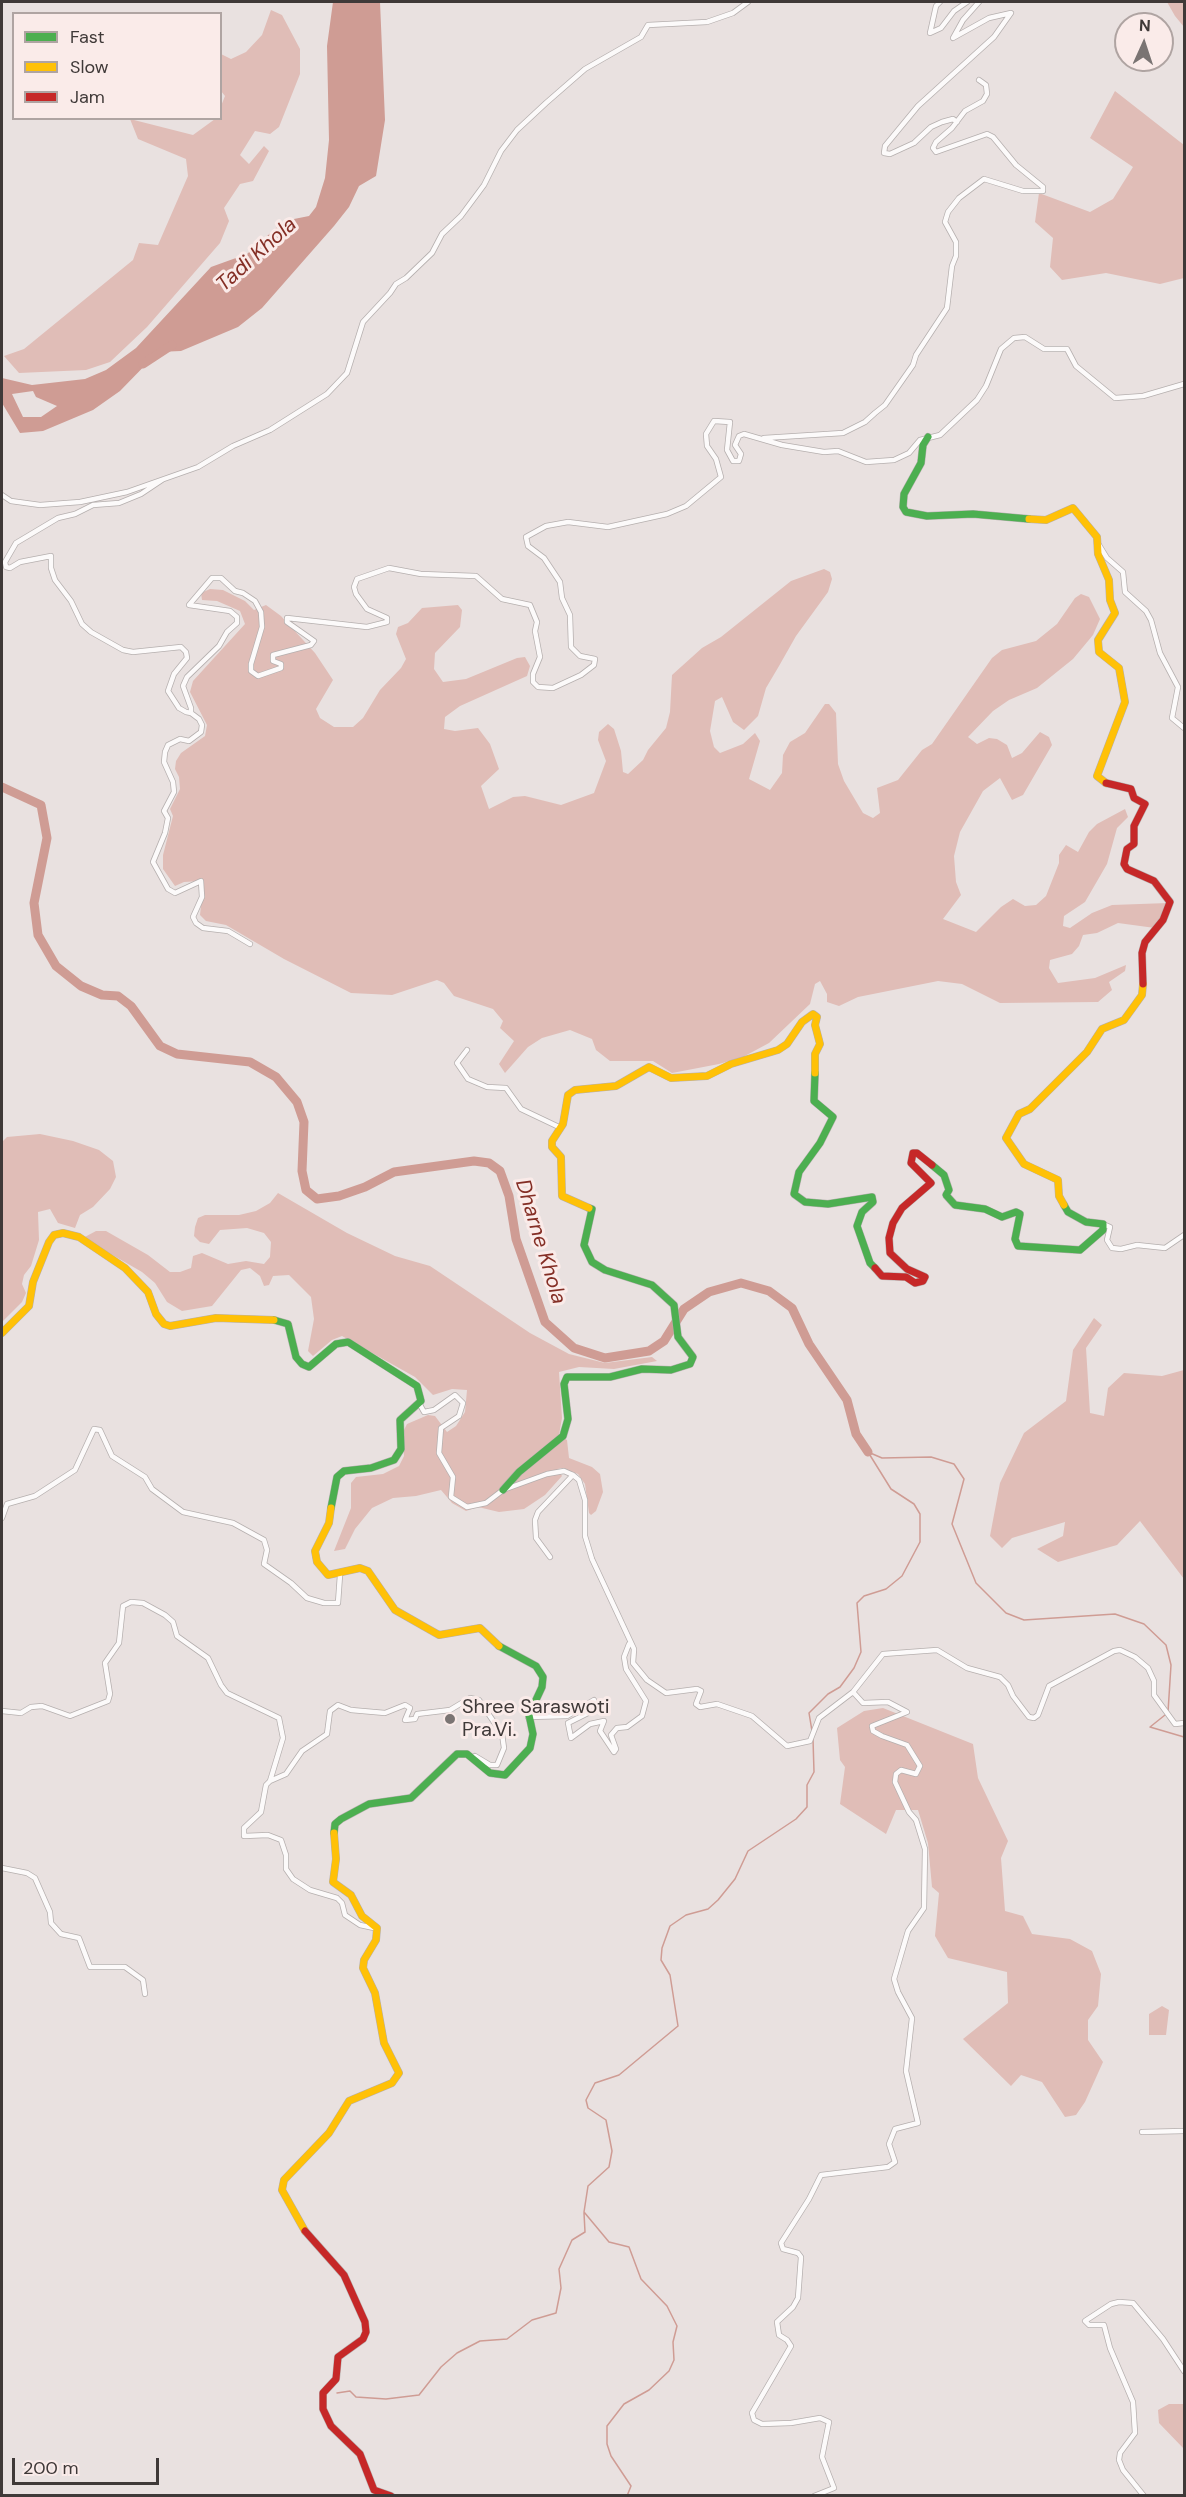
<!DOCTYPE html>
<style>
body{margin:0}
#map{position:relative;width:1186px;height:2497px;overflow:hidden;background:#e9e1e0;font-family:"DM Sans",sans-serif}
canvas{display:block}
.frame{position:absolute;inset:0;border:3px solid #3f3938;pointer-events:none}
.legend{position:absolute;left:12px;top:12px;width:210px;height:108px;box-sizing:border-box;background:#faebe9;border:2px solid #afa4a2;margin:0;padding:8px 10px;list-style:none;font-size:18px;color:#3f3938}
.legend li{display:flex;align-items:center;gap:12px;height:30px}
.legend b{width:30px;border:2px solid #afa4a2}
.north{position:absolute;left:1114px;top:12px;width:60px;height:60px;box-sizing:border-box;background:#faebe9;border:2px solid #afa4a2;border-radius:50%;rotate:3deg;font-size:16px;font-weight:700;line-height:24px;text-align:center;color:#3f3938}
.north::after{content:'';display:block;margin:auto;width:21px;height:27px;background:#7a7473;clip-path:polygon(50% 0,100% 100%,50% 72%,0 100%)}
.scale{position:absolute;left:12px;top:2458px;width:147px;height:27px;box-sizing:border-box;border:3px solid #3f3938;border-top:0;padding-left:8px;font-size:18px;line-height:21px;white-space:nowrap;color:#3f3938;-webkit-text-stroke:4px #faebe9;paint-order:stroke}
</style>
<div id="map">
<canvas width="1186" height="2497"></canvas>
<div class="frame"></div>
<ul class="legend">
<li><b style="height:8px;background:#4caf50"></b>Fast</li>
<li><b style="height:8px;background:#ffc107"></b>Slow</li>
<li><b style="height:8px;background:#c62828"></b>Jam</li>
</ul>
<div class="north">N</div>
<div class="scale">200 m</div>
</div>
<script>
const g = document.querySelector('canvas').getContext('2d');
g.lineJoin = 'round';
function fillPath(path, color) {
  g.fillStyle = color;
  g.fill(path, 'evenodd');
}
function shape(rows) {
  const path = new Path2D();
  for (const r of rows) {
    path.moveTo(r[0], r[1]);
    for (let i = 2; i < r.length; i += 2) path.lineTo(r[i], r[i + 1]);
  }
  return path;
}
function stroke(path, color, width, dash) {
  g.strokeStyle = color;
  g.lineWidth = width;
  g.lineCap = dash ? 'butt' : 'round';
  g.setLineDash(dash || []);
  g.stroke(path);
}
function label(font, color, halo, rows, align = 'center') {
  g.font = font + ' "DM Sans",sans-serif';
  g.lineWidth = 6;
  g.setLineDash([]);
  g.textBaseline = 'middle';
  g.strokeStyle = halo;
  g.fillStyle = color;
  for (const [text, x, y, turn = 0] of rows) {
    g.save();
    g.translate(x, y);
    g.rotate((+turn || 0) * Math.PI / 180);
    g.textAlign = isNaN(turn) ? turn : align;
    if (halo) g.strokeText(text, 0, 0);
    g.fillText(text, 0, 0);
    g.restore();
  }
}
fillPath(shape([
 [1167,2,1184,2,1184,27,1175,16],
 [271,10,282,15,300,49,300,74,279,127,270,134,255,131,240,155,249,164,264,146,269,151,253,181,240,184,224,208,229,221,220,243,147,327,110,362,86,370,19,373,4,356,24,349,133,260,139,243,158,245,188,176,186,159,138,139,130,119,193,135,215,119,220,118,221,106,225,96,221,91,221,54,231,59,246,52,262,35],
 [1115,91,1184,145,1184,278,1160,284,1106,273,1062,280,1050,267,1053,238,1035,222,1039,193,1090,212,1113,199,1133,167,1090,138],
 [824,569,830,572,832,579,828,592,796,636,779,666,766,688,758,716,744,730,733,722,722,697,715,701,710,731,714,747,720,753,743,744,755,733,760,741,749,779,770,790,782,773,783,755,790,742,805,733,825,704,829,704,836,713,838,764,844,781,863,813,873,818,880,813,877,788,898,780,922,750,932,744,992,658,1002,650,1036,641,1057,624,1075,598,1081,594,1089,597,1100,619,1093,635,1073,659,1037,688,1009,700,993,711,968,737,977,744,989,738,997,739,1007,745,1012,758,1022,753,1040,732,1049,737,1052,745,1023,795,1012,800,1000,778,983,791,960,832,954,856,956,882,961,895,943,919,976,932,1001,907,1013,899,1025,906,1036,905,1046,896,1059,863,1059,855,1066,845,1078,852,1089,832,1097,824,1125,809,1128,817,1117,828,1107,864,1085,902,1064,916,1063,926,1070,928,1092,913,1112,905,1168,903,1167,915,1155,928,1118,923,1097,933,1083,935,1079,946,1072,954,1050,960,1049,968,1058,983,1095,978,1126,965,1125,971,1109,982,1112,990,1098,1002,1000,1003,962,984,938,981,858,997,839,1006,827,1002,827,994,820,981,815,984,810,1004,769,1043,743,1057,719,1064,672,1073,653,1061,610,1061,596,1050,592,1039,570,1030,542,1038,528,1047,505,1073,499,1064,514,1041,500,1028,503,1021,493,1009,454,996,444,983,437,980,392,995,351,993,284,959,226,925,206,921,200,915,203,887,201,881,184,882,175,886,163,869,163,855,173,816,170,809,180,789,179,777,175,769,176,761,181,753,205,736,207,725,190,692,193,681,245,624,240,611,217,601,202,600,201,593,210,589,223,590,245,601,254,610,266,605,281,616,315,653,333,680,316,709,320,718,334,727,353,727,363,718,380,690,401,668,406,659,396,634,398,627,408,623,422,608,458,605,462,610,460,627,435,653,434,669,443,682,466,679,517,658,525,657,530,666,527,676,460,706,445,717,444,729,455,731,478,728,490,744,499,769,481,786,489,809,513,797,525,796,561,805,594,793,606,761,598,740,599,732,608,724,614,729,621,751,623,772,628,774,643,760,648,750,666,728,670,712,672,675,702,648,721,637,791,581],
 [40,1134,73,1141,99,1150,113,1161,116,1177,110,1189,93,1207,80,1215,75,1228,58,1223,50,1209,38,1212,39,1240,31,1266,24,1275,22,1284,26,1293,22,1302,2,1322,2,1142,7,1137],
 [278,1193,347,1233,395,1256,430,1266,530,1333,569,1354,605,1363,652,1357,657,1361,614,1369,579,1367,559,1372,562,1418,559,1435,567,1440,569,1458,592,1467,600,1474,603,1492,596,1511,591,1515,589,1513,585,1484,578,1474,561,1468,558,1469,562,1476,545,1495,524,1509,499,1512,478,1507,466,1511,452,1503,441,1490,416,1496,393,1498,372,1508,355,1529,345,1549,334,1551,351,1508,351,1483,356,1477,383,1474,399,1466,404,1456,403,1432,407,1424,428,1415,435,1416,447,1432,456,1426,465,1412,467,1390,452,1389,433,1395,415,1377,342,1336,332,1340,313,1356,308,1351,314,1319,311,1297,289,1275,273,1276,269,1285,264,1286,260,1276,250,1268,241,1270,212,1306,182,1311,167,1302,155,1283,142,1272,83,1238,96,1231,106,1231,148,1255,170,1272,180,1272,191,1268,193,1256,202,1253,228,1264,246,1261,264,1264,270,1257,271,1242,264,1233,247,1228,220,1230,209,1244,200,1242,194,1236,195,1227,198,1218,205,1215,239,1215,256,1211,270,1203],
 [1094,1318,1102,1325,1086,1348,1090,1413,1104,1416,1108,1388,1124,1373,1162,1376,1184,1370,1184,1579,1140,1521,1117,1545,1058,1562,1037,1549,1063,1536,1065,1522,1012,1538,1002,1548,990,1536,1000,1483,1024,1433,1066,1401,1073,1350],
 [883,1708,973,1744,978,1778,1008,1841,1001,1858,1005,1911,1023,1916,1032,1934,1070,1939,1092,1951,1101,1974,1098,2006,1088,2020,1088,2040,1103,2062,1085,2102,1076,2115,1065,2117,1042,2082,1021,2075,1011,2086,963,2039,1008,2003,1007,1972,948,1958,935,1936,939,1893,932,1887,928,1843,918,1810,896,1810,886,1834,840,1804,845,1767,840,1760,837,1728,864,1711],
 [1162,2006,1169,2010,1166,2035,1149,2035,1149,2014],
 [1169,2404,1184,2404,1184,2449,1159,2423,1158,2410]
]), '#e0bdb7');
fillPath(shape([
 [333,2,380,2,385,120,376,176,359,186,349,207,334,226,262,308,238,327,181,351,158,352,120,391,93,410,43,431,20,433,2,403,2,378,32,385,85,379,106,370,136,348,211,267,247,254,284,221,309,216,316,207,325,178,329,140,327,46],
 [33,391,36,397,57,406,41,417,23,417,12,394]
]), '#cf9c94');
stroke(shape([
 [868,1452,882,1458,931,1457,954,1464,964,1479,952,1524,976,1583,1006,1613,1024,1620,1115,1614,1144,1624,1166,1645,1171,1665,1168,1712],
 [1165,1715,1150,1727,1184,1737],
 [812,1731,809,1713,828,1694,840,1687,854,1668,861,1652,857,1603,864,1596,886,1589,902,1576,920,1542,920,1514,914,1504,891,1489,868,1452],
 [337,2393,350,2391,356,2397,386,2399,419,2395,441,2367,457,2353,480,2341,507,2339,532,2320,556,2313,561,2288,559,2269,572,2240,585,2232,584,2213],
 [627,2496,631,2486,611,2456,607,2444,607,2426,624,2404,649,2390,669,2371,674,2360,673,2342,677,2326,667,2306,641,2279,629,2247,609,2242,584,2212,588,2186,609,2167,612,2151,606,2120,588,2108,586,2100,595,2083,619,2075,678,2026,670,1975,661,1960,662,1948,670,1926,686,1915,708,1909,718,1900,735,1879,748,1851,796,1819,807,1807,807,1785,814,1772,813,1739]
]), '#cf9c94', 1.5);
stroke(shape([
 [143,364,172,345],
 [2,787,41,805,47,838,34,903,38,935,56,966,81,986,102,995,118,996,131,1006,160,1046,177,1054,250,1062,276,1077,297,1102,304,1122,302,1171,306,1190,317,1199,339,1196,365,1187,394,1172,474,1161,489,1163,500,1171,509,1196,516,1239,545,1322,574,1348,605,1358,649,1351,664,1341,684,1309,709,1292,741,1283,769,1291,792,1308,809,1344,847,1400,856,1434,868,1452]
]), '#cf9c94', 9);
const street = shape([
 [940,2,936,6,930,33,941,28,954,11,967,2],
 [957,122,953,119,942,122,931,127,914,143,890,154,884,153,885,146,918,106,994,37,1011,13,989,18,953,38,963,20,979,2],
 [764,438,843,433,865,422,875,413,885,405,913,365,916,355,947,308,952,266,956,256,956,242,945,222,948,212,959,198,984,179,1023,191,1043,191,1043,187,1016,165,993,137,987,134,936,152,933,148,936,142,952,128,965,111,983,101,987,94,986,85,979,80],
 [162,480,141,494,119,503,93,505,75,514,58,518,16,543,5,562,6,567,10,568,20,562,51,556,51,568,55,580,71,601,82,624,91,632,123,650,133,652,181,647,186,652,187,658,174,674,168,691,179,708,186,712,191,713,191,708,183,686,187,677,219,646,227,632,237,623,237,617,230,611,189,605,212,578,221,578,235,591,243,593,255,601,261,612,262,627,251,664,251,671,258,676,281,668,281,664,273,661,273,655,311,645,314,641,287,622,287,618,367,627,387,622,387,618,367,609,356,594,354,587,357,579,389,568,421,574,476,576,502,599,530,605,537,622,535,631,540,657,533,674,533,682,538,687,553,688,581,675,594,665,595,659,580,656,571,647,570,615,562,598,560,582,544,558,528,546,526,537,546,526,568,522,608,527,667,514,686,506,721,477,716,459,707,446,706,434,714,421,730,422,727,450,733,461,739,461,741,454,735,445,739,436,744,434,782,445,824,452,838,451,866,462,894,460,909,453,920,440,940,435,977,400,986,386,1001,349,1014,338,1025,337,1044,349,1067,349,1076,366,1115,398,1143,396,1184,384],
 [2,495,11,501,40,505,80,502,127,492,198,467,233,446,270,430,327,394,347,373,363,322,390,293,396,284,406,278,432,253,442,234,461,216,484,185,501,151,517,130,546,103,585,69,641,37,648,25,707,22,733,13,748,2],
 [1099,545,1107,558,1123,572,1125,592,1146,611,1151,620,1160,653,1178,687,1172,718,1184,728],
 [191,713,199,719,202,725,201,732,189,741,180,739,168,745,165,752,164,762,173,782,174,792,164,811,168,818,165,833,153,862,168,889,175,893,201,881,202,897,193,917,196,923,203,928,228,931,250,944],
 [467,1050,457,1063,468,1079,487,1087,506,1088,521,1109,561,1128],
 [1103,1224,1110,1227,1107,1240,1112,1248,1121,1249,1137,1245,1165,1248,1184,1235],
 [419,1403,424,1412,434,1410,455,1395,463,1403,459,1416,441,1428,439,1453,453,1477,451,1497,467,1507,486,1503,503,1490,547,1474,564,1471,573,1475,579,1480,585,1500,585,1536,592,1559,634,1649,633,1663,647,1680,666,1693,697,1689,701,1691,696,1704,700,1707,717,1704,752,1716,787,1746,810,1741,819,1718,853,1692,883,1654,937,1650,967,1668,1000,1677,1008,1685,1013,1696,1029,1717,1034,1718,1038,1715,1049,1686,1114,1651,1120,1650,1135,1657,1148,1668,1154,1681,1154,1695,1175,1724,1184,1723],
 [2,1518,7,1504,35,1496,75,1470,94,1429,100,1430,112,1456,145,1477,152,1489,183,1512,233,1523,264,1540,267,1550,264,1564,291,1583,307,1598,324,1603,338,1603,340,1575],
 [550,1557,536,1538,535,1520,538,1512,573,1475],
 [2,1711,21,1713,31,1707,42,1706,70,1716,108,1701,110,1694,105,1663,119,1643,123,1606,131,1602,143,1603,165,1615,173,1622,177,1636,208,1658,221,1685,227,1693,279,1718,283,1738,270,1781,286,1774,302,1751,327,1734,330,1711,338,1705,351,1710,385,1713,405,1705,410,1708,405,1720,415,1719,417,1714,450,1710,470,1698,479,1700,502,1734,504,1748,497,1765,490,1765,475,1756],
 [528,1717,567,1716,594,1700,596,1709,568,1723,571,1738,590,1724,604,1721,600,1731,614,1752,616,1749,611,1735,617,1728,627,1727,642,1716,646,1701,626,1669,624,1657,629,1644],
 [270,1781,266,1785,261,1812,244,1828,244,1836,268,1835,281,1840,286,1855,286,1869,293,1879,310,1890,337,1898,342,1903,345,1915,360,1925,374,1928],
 [2,1868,27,1873,35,1878,50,1912,51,1923,61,1934,79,1938,90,1967,125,1967,143,1980,145,1994],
 [1142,2132,1184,2131],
 [814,2496,834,2488,822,2457,829,2422,820,2418,791,2423,762,2424,754,2420,752,2413,791,2346,787,2340,779,2335,777,2322,793,2307,798,2298,801,2257,798,2253,783,2249,781,2243,809,2199,821,2175,888,2167,895,2162,889,2144,895,2129,918,2123,906,2071,912,2018,898,1992,894,1979,908,1931,924,1908,925,1849,916,1820,909,1812,895,1782,896,1774,901,1770,916,1774,920,1766,907,1745,882,1736,873,1731,872,1726,907,1712,888,1702,863,1703,853,1692],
 [1144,2496,1123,2470,1119,2460,1120,2453,1135,2433,1133,2402,1110,2348,1104,2325,1089,2325,1085,2321,1111,2304,1119,2302,1133,2303,1163,2339,1184,2371]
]);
const fast = shape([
 [928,437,923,445,921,463,904,494,903,507,906,512,927,516,973,514,1029,519],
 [815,1073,814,1101,833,1117,820,1143,799,1172,794,1194,805,1202,828,1204,872,1197,873,1202,862,1212,857,1226,870,1263,875,1268],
 [932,1165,944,1175,949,1190,946,1195,955,1205,985,1209,1002,1217,1016,1212,1020,1214,1015,1239,1018,1246,1080,1250,1103,1230,1103,1224,1086,1222,1068,1212,1064,1205],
 [274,1320,288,1324,296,1357,302,1364,309,1367,336,1344,348,1342,417,1386,421,1401,400,1420,401,1449,394,1460,371,1468,344,1471,337,1477,331,1508],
 [503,1490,519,1472,563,1436,568,1419,564,1384,567,1377,610,1377,642,1369,671,1370,690,1364,693,1357,678,1337,674,1305,652,1285,605,1270,592,1262,584,1245,592,1209,589,1208],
 [334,1833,335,1824,341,1819,369,1804,411,1798,457,1754,467,1754,490,1773,505,1775,530,1748,533,1734,529,1715,542,1687,543,1677,536,1666,499,1646]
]);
const slow = shape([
 [1029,519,1046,520,1073,508,1097,537,1098,554,1109,580,1110,600,1115,613,1098,640,1099,652,1119,668,1125,702,1097,776,1106,783],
 [1064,1205,1059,1196,1058,1180,1024,1164,1006,1138,1019,1114,1030,1109,1087,1052,1102,1029,1124,1020,1142,995,1143,984],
 [589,1208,562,1196,561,1157,552,1147,552,1141,563,1124,568,1095,575,1090,616,1086,649,1067,671,1078,707,1076,731,1064,778,1050,787,1044,802,1022,813,1014,817,1017,815,1025,820,1044,815,1054,815,1073],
 [2,1333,29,1306,33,1282,49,1242,54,1235,63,1233,79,1237,125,1268,148,1292,156,1314,164,1324,170,1326,216,1318,274,1320],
 [331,1508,329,1523,315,1551,317,1562,328,1575,360,1568,368,1571,395,1610,439,1635,480,1628,499,1646],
 [305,2231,282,2190,284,2180,329,2133,349,2101,392,2083,399,2073,384,2043,375,1993,363,1968,364,1960,376,1940,377,1928,362,1916,351,1895,333,1882,336,1859,334,1833]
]);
const jam = shape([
 [1106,783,1131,789,1134,798,1145,804,1134,826,1134,844,1127,849,1124,864,1127,869,1154,881,1170,902,1163,920,1145,942,1142,953,1143,984],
 [875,1268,882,1276,906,1277,915,1283,923,1281,925,1277,907,1269,890,1253,889,1238,893,1223,902,1208,931,1183,911,1163,913,1153,917,1153,932,1165],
 [305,2231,344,2275,365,2322,366,2332,363,2339,338,2357,336,2379,323,2393,323,2409,331,2426,360,2454,374,2490,391,2496]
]);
stroke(street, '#b5afae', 6);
stroke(fast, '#b5afae', 8);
stroke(slow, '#b5afae', 8);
stroke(jam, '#b5afae', 8);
stroke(street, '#fcfafa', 4.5);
stroke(fast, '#4caf50', 7);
stroke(slow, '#ffc107', 7);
stroke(jam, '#c62828', 7);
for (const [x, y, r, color] of [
 [450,1719,6,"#7a7473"]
]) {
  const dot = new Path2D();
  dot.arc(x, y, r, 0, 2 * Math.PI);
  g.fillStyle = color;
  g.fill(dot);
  stroke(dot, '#faebe9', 2);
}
label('20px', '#3f3938', '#faebe9', [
 ["Shree Saraswoti",462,1708],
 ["Pra.Vi.",462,1731]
], 'left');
label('italic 21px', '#842e25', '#faebe9', [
 ["Tadi Khola",257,255,-42],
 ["Dharne Khola",540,1242,73]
]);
</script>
